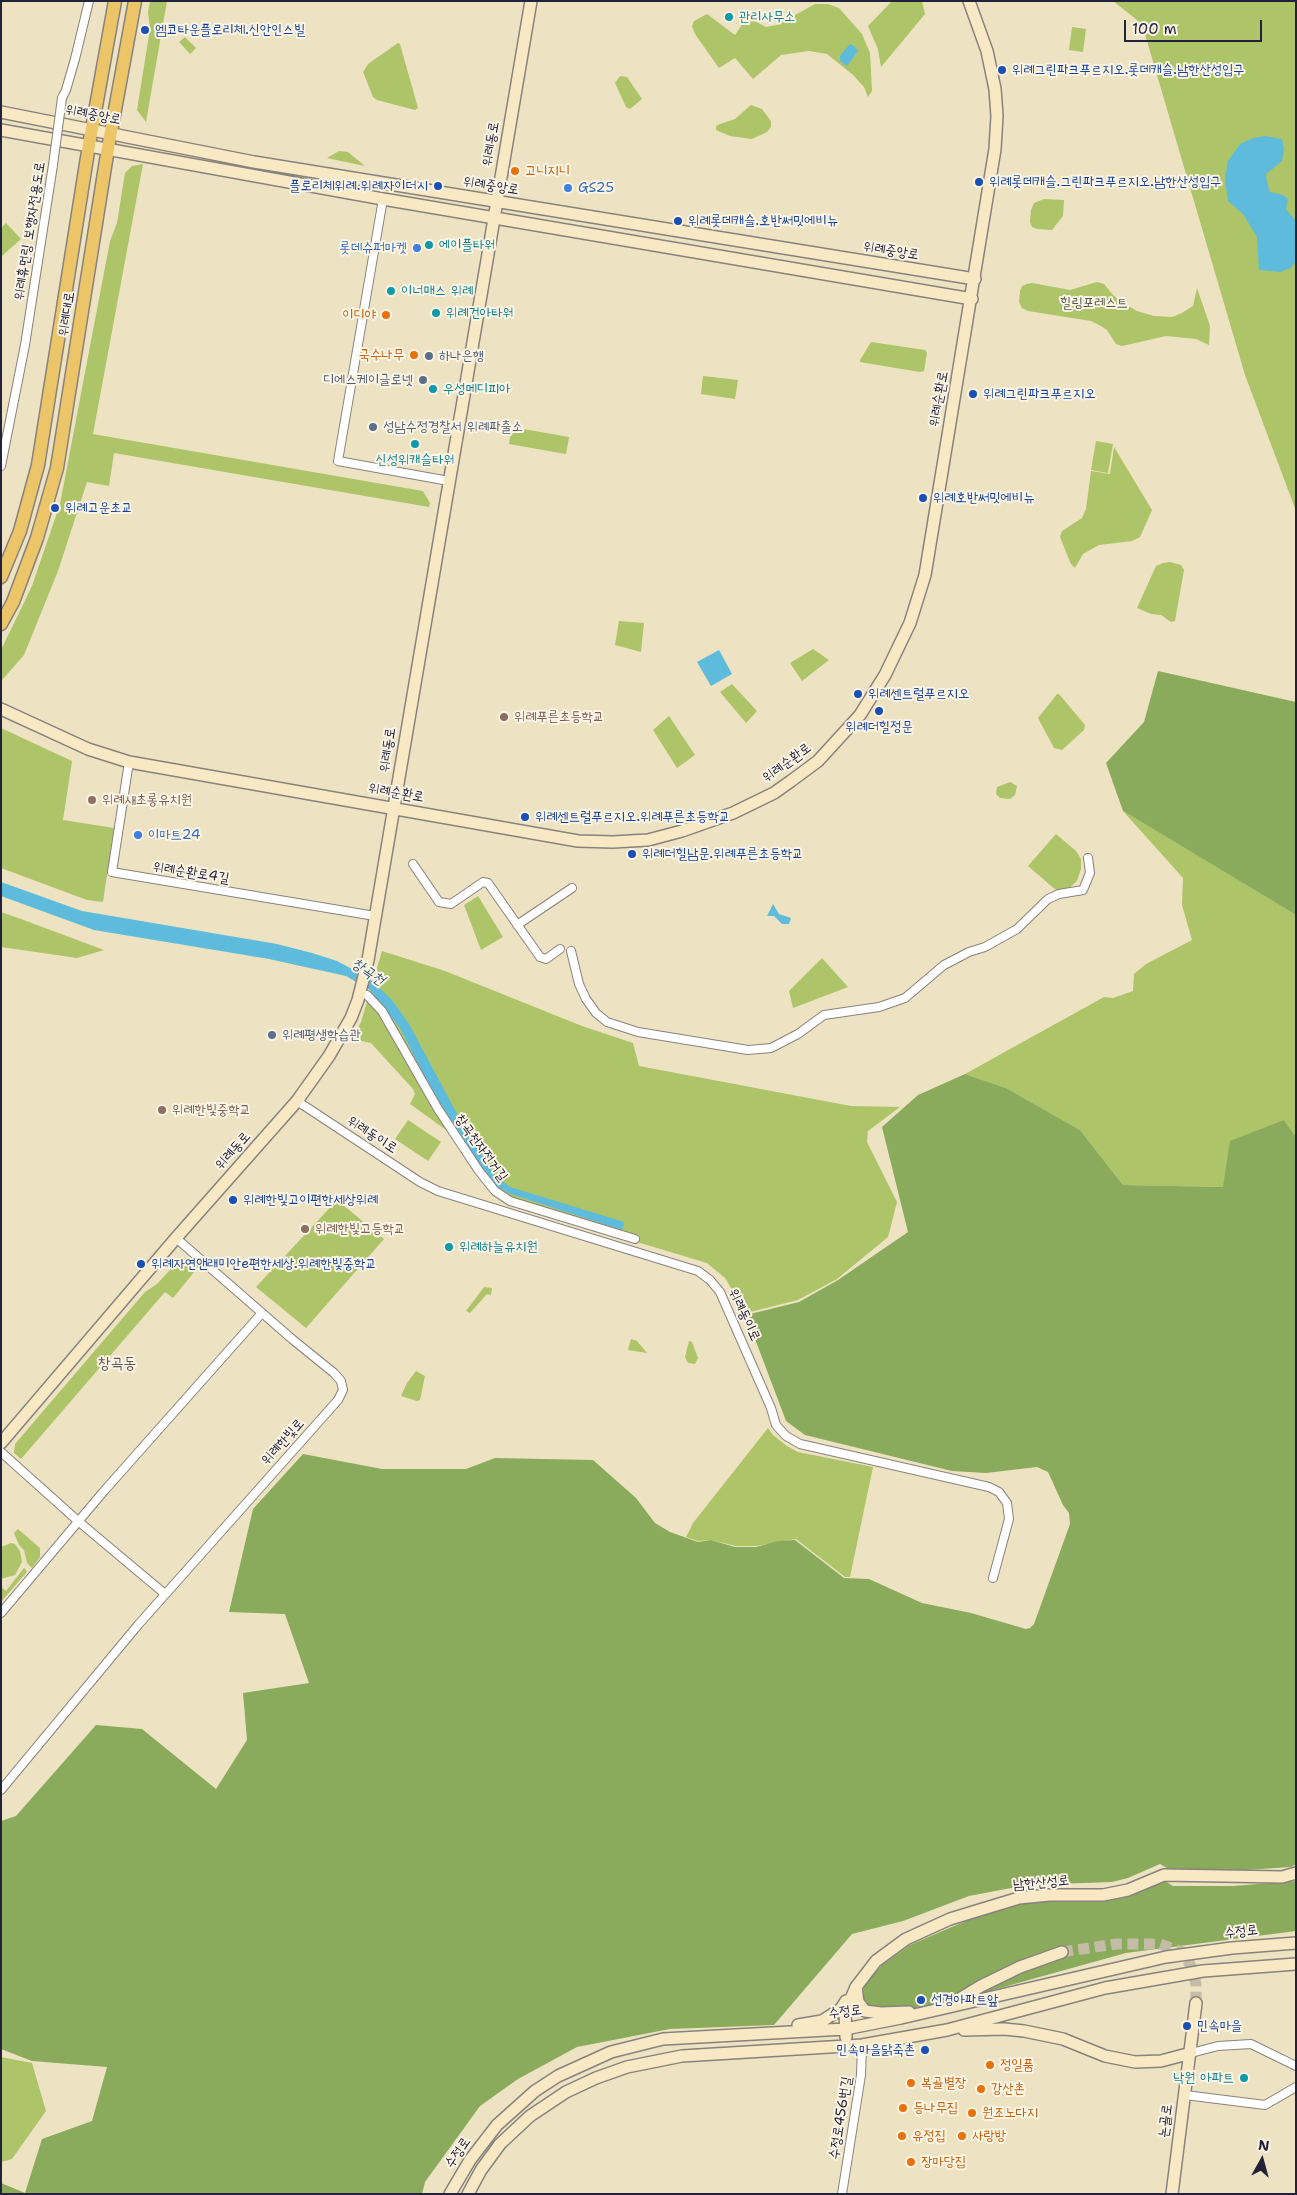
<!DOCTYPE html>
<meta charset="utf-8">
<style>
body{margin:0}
#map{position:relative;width:1297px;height:2195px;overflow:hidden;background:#ede3c2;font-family:"Shantell Sans",sans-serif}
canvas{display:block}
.frame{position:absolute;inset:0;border:2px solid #22223b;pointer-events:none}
.north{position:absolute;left:1237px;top:2135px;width:50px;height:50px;-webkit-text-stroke:4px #fcf5e5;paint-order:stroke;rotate:7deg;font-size:14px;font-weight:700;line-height:20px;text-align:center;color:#22223b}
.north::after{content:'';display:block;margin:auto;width:18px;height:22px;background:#22223b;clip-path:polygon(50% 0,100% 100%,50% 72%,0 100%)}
.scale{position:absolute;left:1124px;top:20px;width:138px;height:22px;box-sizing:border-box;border:2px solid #22223b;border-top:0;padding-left:6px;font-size:15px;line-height:18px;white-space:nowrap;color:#22223b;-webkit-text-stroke:4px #fcf5e5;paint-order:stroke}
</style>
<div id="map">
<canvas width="1297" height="2195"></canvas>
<div class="frame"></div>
<div class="north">N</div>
<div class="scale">100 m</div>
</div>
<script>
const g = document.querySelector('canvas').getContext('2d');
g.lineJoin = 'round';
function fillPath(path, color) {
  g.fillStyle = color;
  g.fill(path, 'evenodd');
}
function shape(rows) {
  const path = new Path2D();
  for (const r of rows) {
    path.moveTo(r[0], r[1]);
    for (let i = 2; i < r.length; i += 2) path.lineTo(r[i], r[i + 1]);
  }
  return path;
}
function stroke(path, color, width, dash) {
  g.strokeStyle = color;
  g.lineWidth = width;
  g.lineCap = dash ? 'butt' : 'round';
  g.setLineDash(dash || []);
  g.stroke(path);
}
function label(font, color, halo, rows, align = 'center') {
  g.font = font + ' "Shantell Sans","Poor Story",sans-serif';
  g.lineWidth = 4;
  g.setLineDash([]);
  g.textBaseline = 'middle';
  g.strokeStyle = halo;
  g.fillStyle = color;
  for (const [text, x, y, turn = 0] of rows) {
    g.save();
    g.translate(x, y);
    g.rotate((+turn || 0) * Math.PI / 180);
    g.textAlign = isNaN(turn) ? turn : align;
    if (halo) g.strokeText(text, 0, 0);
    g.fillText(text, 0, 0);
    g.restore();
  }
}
fillPath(shape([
 [150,1,167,1,146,122,137,110,150,29,148,12],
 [892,1,922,1,925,14,881,67,878,49,868,26],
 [1113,1,1296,1,1296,511,1245,375,1142,24],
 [815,4,828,4,839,8,862,34,870,53,872,91,868,97,864,87,853,75,827,54,809,51,781,55,753,79,735,58,719,68,695,34,692,26,694,21,707,14,735,35,747,17,766,27,777,25],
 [1072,27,1086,29,1083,52,1069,50],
 [185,37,196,48,190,54,179,42],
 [398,43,400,44,418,108,415,110,377,100,373,97,363,72,368,64],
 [620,76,627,77,642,99,630,109,626,107,615,83],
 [751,105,762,109,771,121,771,127,767,132,752,139,730,136,716,130,716,126,720,124,735,119],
 [339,151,348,152,365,166,327,158],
 [143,164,93,434,423,491,430,503,429,507,114,453,109,486,87,482,58,571,24,655,2,680,1,650,32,586,60,504,110,241,117,223,125,173,132,166],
 [1044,199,1064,200,1063,216,1052,230,1037,229,1032,227,1030,222,1031,210,1034,203],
 [6,223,21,239,1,257,1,228],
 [1097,282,1104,284,1113,295,1123,303,1137,311,1154,316,1172,317,1182,313,1193,306,1197,288,1210,326,1209,345,1196,339,1166,336,1122,346,1116,344,1107,330,1101,326,1091,321,1028,311,1022,308,1019,302,1020,291,1022,286,1027,284,1032,283,1070,290],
 [871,342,925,350,927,353,924,371,920,372,860,362,860,360],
 [703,376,738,380,735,399,701,394],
 [512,427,569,437,566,454,509,444],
 [1096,441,1113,444,1108,473,1091,470],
 [1114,447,1152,510,1140,537,1132,541,1099,545,1083,554,1075,568,1071,564,1060,537,1062,531,1082,518,1086,509,1091,471,1110,474],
 [1170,562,1181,565,1184,570,1175,621,1171,622,1161,615,1151,614,1137,608,1156,566,1163,563],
 [619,621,644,623,641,652,615,645],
 [813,649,829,660,802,681,790,663],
 [732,684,757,711,746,723,720,692],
 [1057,694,1059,694,1085,725,1084,730,1062,750,1054,748,1038,718],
 [669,716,695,755,677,768,653,730],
 [1,728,72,761,63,820,114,828,103,902,87,900,1,868],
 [1010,782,1017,786,1015,795,1010,799,1000,798,996,794,997,787],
 [1123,811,1296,915,1296,1137,1284,1120,1223,1187,1123,1185,1080,1130,1006,1088,965,1074,1104,997,1113,998,1133,991,1134,974,1146,964,1192,940,1182,905,1183,878],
 [1056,834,1076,851,1081,859,1081,869,1077,881,1067,890,1057,891,1028,866],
 [478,896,503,937,481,950,464,905],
 [1,912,21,919,104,950,77,958,1,947],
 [382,951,445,971,582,1026,633,1043,639,1066,851,1106,900,1107,868,1131,867,1142,897,1202,888,1237,837,1279,798,1300,746,1313,725,1278,707,1263,587,1227,495,1195,473,1171,453,1135,410,1104,415,1094,413,1089,371,1043,352,1039,361,1022],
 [822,958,848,987,793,1008,789,991],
 [408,1120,441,1142,428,1161,395,1139],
 [337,1200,384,1239,306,1328,256,1287],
 [182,1257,190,1259,199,1266,173,1298,165,1292,21,1459,14,1453,15,1444,145,1292,157,1284],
 [484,1287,492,1288,491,1295,487,1294,470,1313,466,1311],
 [631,1339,637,1341,647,1353,628,1350],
 [689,1341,692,1342,698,1358,695,1364,688,1363,685,1357],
 [416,1371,425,1376,420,1400,417,1401,401,1396,407,1383],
 [768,1428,773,1435,787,1446,798,1452,873,1467,850,1577,845,1577,796,1539,756,1546,736,1546,711,1540,698,1541,686,1537,693,1523],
 [18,1529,40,1548,40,1557,32,1568,27,1563,24,1550,19,1545,14,1533],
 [11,1543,15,1544,20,1551,22,1562,15,1575,1,1579,1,1547],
 [24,1568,27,1571,26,1573,1,1602,1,1587,6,1591],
 [1,2057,32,2063,46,2111,12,2159,1,2162]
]), '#adc468');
fillPath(shape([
 [1158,671,1296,702,1296,915,1123,811,1106,763,1144,722],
 [965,1074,1006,1088,1080,1130,1123,1185,1223,1187,1230,1141,1284,1120,1296,1137,1296,1864,1291,1867,1230,1871,1170,1870,1160,1864,1128,1878,1112,1882,1027,1885,969,1896,903,1921,852,1934,774,2025,670,2029,577,2047,518,2079,480,2106,425,2182,422,2194,1,2194,1,2183,25,2193,42,2139,92,2121,107,2067,32,2061,1,2049,1,1821,16,1816,96,1725,142,1729,216,1789,247,1740,243,1693,309,1683,285,1614,229,1612,253,1509,303,1454,382,1469,466,1469,495,1458,593,1460,636,1498,655,1523,670,1532,698,1542,711,1540,735,1547,756,1547,778,1541,795,1540,844,1578,869,1579,922,1603,971,1613,1026,1629,1030,1628,1034,1624,1070,1524,1069,1513,1063,1505,1048,1472,1037,1467,986,1473,952,1471,805,1435,786,1421,746,1315,799,1302,838,1280,908,1232,882,1127,918,1095],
 [1163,1880,1173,1886,1233,1886,1296,1881,1296,1931,1126,1953,928,2008,877,2015,861,2006,864,1985,882,1965,910,1945,954,1926,989,1912,1030,1901,1058,1902,1115,1898,1131,1894]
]), '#8aaa5c');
fillPath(shape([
 [850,44,854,46,858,51,847,66,840,61,840,56],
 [1265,136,1282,139,1284,149,1282,161,1266,174,1267,183,1270,192,1283,195,1288,199,1286,209,1296,221,1296,261,1291,268,1280,272,1259,270,1257,237,1243,214,1228,201,1225,179,1228,161,1240,144,1253,138],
 [719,650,732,674,711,686,697,662],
 [1,882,82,911,277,944,312,953,337,961,369,978,392,1000,409,1024,456,1112,495,1176,510,1187,624,1222,622,1230,511,1194,496,1186,483,1171,440,1107,400,1028,370,990,346,976,269,959,94,930,1,896],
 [773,904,779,914,791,918,789,924,782,924,774,916,767,916]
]), '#5ebbdc');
stroke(shape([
 [1062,1952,1116,1944,1160,1944,1182,1952,1191,1966,1196,1984,1196,2003]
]), '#c4bca7', 11, [11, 5.5]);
const street = shape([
 [62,98,66,90,75,59,89,1],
 [383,199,338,461,449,481],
 [1,466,25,345,53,165],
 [129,762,112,872,375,916],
 [413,864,439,902,451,904,483,882,488,883,540,957,546,959,560,949],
 [517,925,572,888],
 [571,951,579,984,586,999,596,1013,607,1022,638,1032,748,1050,771,1048,798,1034,824,1015,879,1007,905,998,944,965,969,952,985,947,1017,929,1048,899,1059,894,1083,890,1090,873,1088,858],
 [367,995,382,1011,438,1109,479,1171,495,1191,510,1201,635,1239],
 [297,1101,420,1182,438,1191,698,1271,710,1280,720,1292,771,1408,776,1425,786,1436,800,1444,989,1487,999,1492,1007,1503,1009,1519,993,1578],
 [1,1452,78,1521,165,1594],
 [1,1613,104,1491,262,1313],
 [1,1790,138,1625,338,1400,343,1390,341,1381,334,1373,292,1339,176,1238],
 [1191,2053,1218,2046,1251,2044,1296,2066],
 [1185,2095,1265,2105,1296,2087],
 [842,2194,861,2075,862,2045]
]);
const secondary = shape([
 [1,112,254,162,975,279],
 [1,130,383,199,972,299],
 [1,709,88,749,129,762,578,841,613,842,648,840,682,831,733,813,774,793,791,781,818,761,860,715,885,675,910,623,925,575,995,149,997,116,995,89,987,51,969,1],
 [1,1443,176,1238,297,1101,329,1056,351,1018,358,1000,368,960,531,1],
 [856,1987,858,2002,865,2011,881,2013,909,2012],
 [953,2003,981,1986,1020,1967,1062,1952],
 [798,2025,822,2021,841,2009,846,2001],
 [964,2030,1004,2029,1024,2031,1063,2039,1105,2056,1135,2062,1161,2061,1191,2053],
 [846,2037,845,2013,856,1987,876,1961,906,1939,950,1919,1019,1898,1049,1895,1103,1895,1128,1890,1164,1875,1282,1877,1296,1873],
 [450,2194,470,2160,497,2125,535,2091,558,2076,611,2052,663,2039,845,2029,901,2018,1166,1957,1232,1948,1296,1943],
 [468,2194,481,2170,500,2144,530,2116,566,2092,596,2078,627,2067,682,2056,862,2045,947,2030,1105,1988,1203,1971,1296,1964],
 [1172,2194,1196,2003]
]);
const primary = shape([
 [1,577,20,531,38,465,89,145,115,1],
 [1,624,13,602,37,538,57,468,108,148,135,1]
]);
stroke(street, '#88827e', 10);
stroke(secondary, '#88827e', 14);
stroke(primary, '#88827e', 15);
stroke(street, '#fff', 8);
stroke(secondary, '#f8e8c3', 11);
stroke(primary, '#edc569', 12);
const streetBridge = shape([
 [53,165,62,98]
]);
stroke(streetBridge, '#88827e', 10, []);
stroke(streetBridge, '#fff', 8);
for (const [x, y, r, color] of [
 [729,17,5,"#0f9aa8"],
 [145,30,5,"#1a4fb4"],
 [1002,70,5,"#1a4fb4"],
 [515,171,5,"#e8710a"],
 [979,182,5,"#1a4fb4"],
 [438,186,5,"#1a4fb4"],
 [568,188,5,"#3f7fe0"],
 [678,221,5,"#1a4fb4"],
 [429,245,5,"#0f9aa8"],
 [417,248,5,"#3f7fe0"],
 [391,291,5,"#0f9aa8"],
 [436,313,5,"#0f9aa8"],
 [386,315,5,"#e8710a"],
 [414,355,5,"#e8710a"],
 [429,356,5,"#5c6f8a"],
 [423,380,5,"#5c6f8a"],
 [433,389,5,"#0f9aa8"],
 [973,394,5,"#1a4fb4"],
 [373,427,5,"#5c6f8a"],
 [415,444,5,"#0f9aa8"],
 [923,498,5,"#1a4fb4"],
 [55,508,5,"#1a4fb4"],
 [858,694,5,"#1a4fb4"],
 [879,711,5,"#1a4fb4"],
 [504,717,5,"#8d6e63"],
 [92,800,5,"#8d6e63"],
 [525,817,5,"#1a4fb4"],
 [138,835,5,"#3f7fe0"],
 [632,854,5,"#1a4fb4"],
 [272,1035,5,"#5c6f8a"],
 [162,1110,5,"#8d6e63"],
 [233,1200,5,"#1a4fb4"],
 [305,1229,5,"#8d6e63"],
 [449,1247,5,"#0f9aa8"],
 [141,1264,5,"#1a4fb4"],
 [921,2000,5,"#1a4fb4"],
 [1187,2026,5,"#1a4fb4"],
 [925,2050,5,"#1a4fb4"],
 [990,2065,5,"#e8710a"],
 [1244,2078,5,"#0f9aa8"],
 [911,2083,5,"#e8710a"],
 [981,2089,5,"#e8710a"],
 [903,2108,5,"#e8710a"],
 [972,2113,5,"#e8710a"],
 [902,2136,5,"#e8710a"],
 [962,2136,5,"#e8710a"],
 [911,2162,5,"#e8710a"]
]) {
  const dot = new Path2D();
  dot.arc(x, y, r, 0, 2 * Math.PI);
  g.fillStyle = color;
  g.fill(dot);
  stroke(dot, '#fcf5e5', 2);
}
label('14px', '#0d838f', '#fcf5e5', [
 ["관리사무소",739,17],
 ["에이플타워",439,245],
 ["이너매스 위례",401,291],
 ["위례건아타워",446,313],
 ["우성메디피아",443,389],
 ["신성위캐슬타워",415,460,"center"],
 ["위례하늘유치원",459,1247],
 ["낙원 아파트",1234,2078,"right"]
], 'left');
label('14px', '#164399', '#fcf5e5', [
 ["엠코타운플로리체.신안인스빌",155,30],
 ["위례그린파크푸르지오.롯데캐슬.남한산성입구",1012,70],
 ["위례롯데캐슬.그린파크푸르지오.남한산성입구",989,182],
 ["플로리체위례.위례자이더시",428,186,"right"],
 ["위례롯데캐슬.호반써밋에비뉴",688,221],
 ["위례그린파크푸르지오",983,394],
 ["위례호반써밋에비뉴",933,498],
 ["위례고운초교",65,508],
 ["위례센트럴푸르지오",868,694],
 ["위례더힐정문",879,727,"center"],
 ["위례센트럴푸르지오.위례푸른초등학교",535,817],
 ["위례더힐남문.위례푸른초등학교",642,854],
 ["위례한빛고이편한세상위례",243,1200],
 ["위례자연앤래미안e편한세상.위례한빛중학교",151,1264],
 ["선경아파트앞",931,2000],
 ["민속마을",1197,2026],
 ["민속마을닭죽촌",915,2050,"right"]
], 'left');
label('14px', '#22223b', '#fcf5e5', [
 ["위례중앙로",93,115,11],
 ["위례동로",491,144,-80],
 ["위례중앙로",491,186,9],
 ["위례휴먼링 보행자전용도로",30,231,-81],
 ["위례중앙로",891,251,9],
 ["위례대로",67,314,-81],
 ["위례순환로",939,399,-80],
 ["위례동로",388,750,-81],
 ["위례순환로",787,763,-36],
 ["위례순환로",396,793,10],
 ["위례순환로4길",191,873,9],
 ["위례동이로",372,1135,33],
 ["창곡천자전거길",481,1148,54],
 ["위례동로",233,1151,-48],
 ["위례동이로",744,1315,65],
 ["위례한빛로",283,1442,-48],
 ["남한산성로",1041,1883,-5],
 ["수정로",1241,1932,-7],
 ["수정로",845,2012,-7],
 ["수정로456번길",841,2118,-81],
 ["논골로",1166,2121,-83],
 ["수정로",458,2153,-56]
]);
label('14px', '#c56008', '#fcf5e5', [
 ["고니지니",525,171],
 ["이디야",376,315,"right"],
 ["국수나무",404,355,"right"],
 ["정일품",1000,2065],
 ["복골별장",921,2083],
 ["강산촌",991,2089],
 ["등나무집",913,2108],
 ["원조노다지",982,2113],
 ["유정집",912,2136],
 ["사랑방",972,2136],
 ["장마당집",921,2162]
], 'left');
label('14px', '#366cbe', '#fcf5e5', [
 ["GS25",578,188],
 ["롯데슈퍼마켓",407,248,"right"],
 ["이마트24",148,835]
], 'left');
label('14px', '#535b4b', '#fcf5e5', [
 ["힐링포레스트",1094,303]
]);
label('14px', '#4e5e75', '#fcf5e5', [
 ["하나은행",439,356],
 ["디에스케이글로넷",413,380,"right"],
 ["성남수정경찰서 위례파출소",383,427],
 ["위례평생학습관",282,1035]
], 'left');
label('14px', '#785e54', '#fcf5e5', [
 ["위례푸른초등학교",514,717],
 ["위례새초롱유치원",102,800],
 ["위례한빛중학교",172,1110],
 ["위례한빛고등학교",315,1229]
], 'left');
label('italic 15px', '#375873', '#fcf5e5', [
 ["창곡천",368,972,34]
]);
label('16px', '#675555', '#fcf5e5', [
 ["창곡동",117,1364]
]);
</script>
